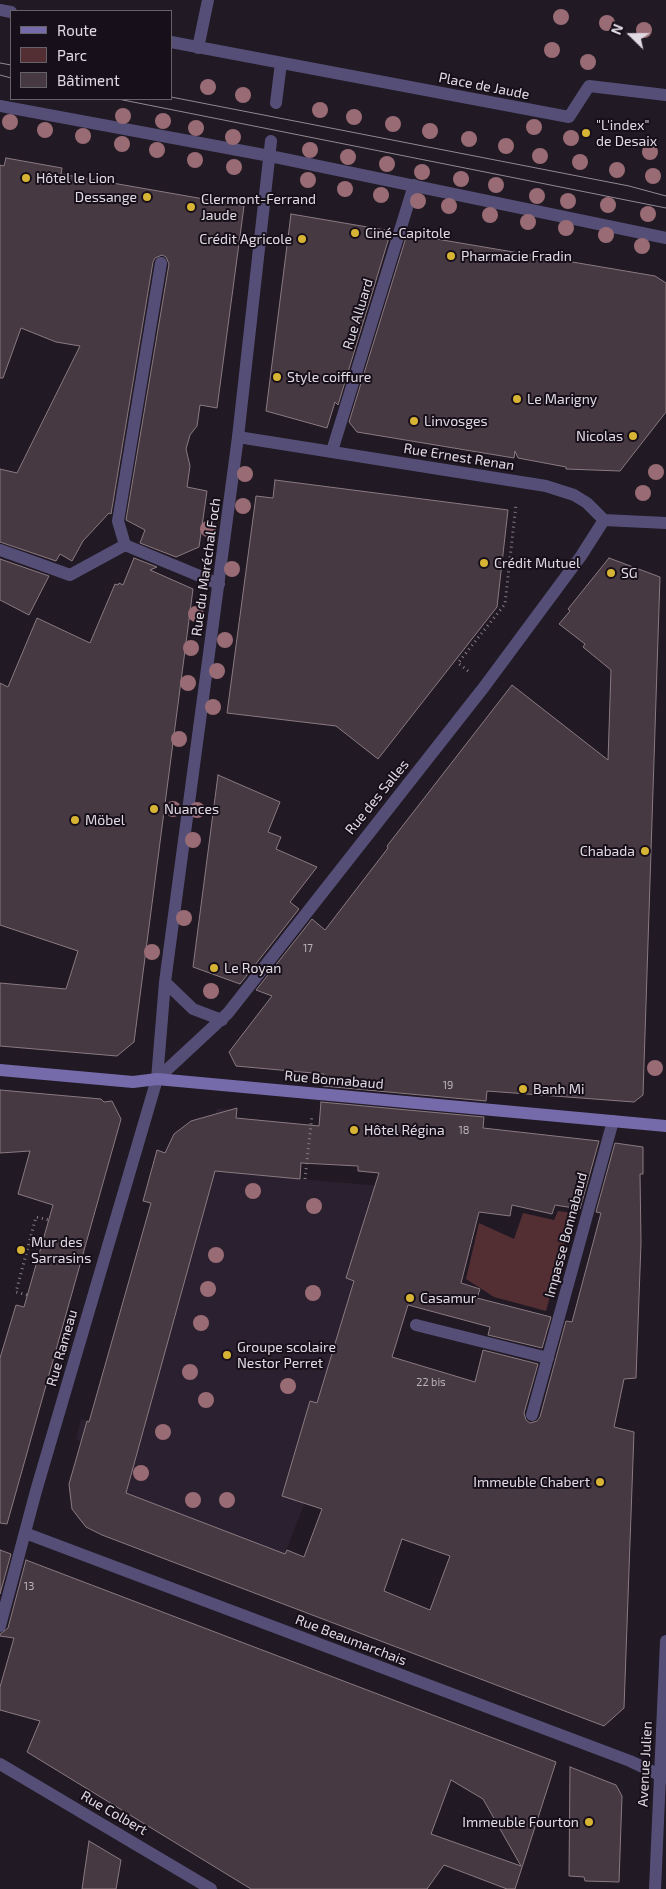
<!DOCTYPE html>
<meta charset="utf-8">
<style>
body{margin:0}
#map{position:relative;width:666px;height:1889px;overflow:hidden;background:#211923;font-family:"Exo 2",sans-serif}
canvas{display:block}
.legend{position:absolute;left:10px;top:10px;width:162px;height:90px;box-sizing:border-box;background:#17101a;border:1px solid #67616a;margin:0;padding:6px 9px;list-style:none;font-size:15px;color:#e0dbe2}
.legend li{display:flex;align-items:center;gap:10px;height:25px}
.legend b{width:25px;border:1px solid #67616a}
.north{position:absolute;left:606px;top:10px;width:50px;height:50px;-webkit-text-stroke:4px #17101a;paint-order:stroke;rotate:292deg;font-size:14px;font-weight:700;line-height:20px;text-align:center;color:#e0dbe2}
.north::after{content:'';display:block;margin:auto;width:18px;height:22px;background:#e0dbe2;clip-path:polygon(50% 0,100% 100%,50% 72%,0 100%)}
</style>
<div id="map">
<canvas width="666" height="1889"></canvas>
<ul class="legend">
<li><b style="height:6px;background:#756bab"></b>Route</li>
<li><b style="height:14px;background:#532f34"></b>Parc</li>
<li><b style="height:14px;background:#473941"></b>Bâtiment</li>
</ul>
<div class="north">N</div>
</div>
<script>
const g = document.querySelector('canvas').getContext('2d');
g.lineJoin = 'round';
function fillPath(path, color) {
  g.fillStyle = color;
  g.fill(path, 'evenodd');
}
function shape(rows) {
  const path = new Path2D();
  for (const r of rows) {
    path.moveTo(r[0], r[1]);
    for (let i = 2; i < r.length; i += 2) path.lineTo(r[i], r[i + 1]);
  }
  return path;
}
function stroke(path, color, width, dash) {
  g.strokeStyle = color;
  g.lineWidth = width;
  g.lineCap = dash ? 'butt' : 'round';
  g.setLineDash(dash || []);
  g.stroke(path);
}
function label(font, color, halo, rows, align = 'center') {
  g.font = font + ' "Exo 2",sans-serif';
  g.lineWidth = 4;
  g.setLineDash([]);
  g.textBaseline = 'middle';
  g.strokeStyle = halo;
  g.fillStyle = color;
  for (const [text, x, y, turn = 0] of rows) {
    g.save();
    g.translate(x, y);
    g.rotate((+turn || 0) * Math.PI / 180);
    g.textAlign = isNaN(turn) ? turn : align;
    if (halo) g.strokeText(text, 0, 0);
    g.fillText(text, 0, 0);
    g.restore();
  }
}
fillPath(shape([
 [217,1108,237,1110,236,1118,304,1125,300,1179,394,1187,316,1473,285,1554,102,1535,86,1527,76,1517,69,1495,69,1484,81,1441,76,1439,81,1419,89,1421,151,1203,143,1201,157,1150,165,1153,174,1134,191,1121,215,1117]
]), '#2b202f');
fillPath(shape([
 [558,1211,573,1213,546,1311,494,1297,466,1279,479,1223,514,1239,523,1213,554,1220]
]), '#532f34');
const building = shape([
 [6,158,62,168,61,174,244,206,217,408,200,405,197,426,190,435,186,449,190,466,187,487,207,491,199,547,176,557,140,543,145,530,126,520,169,264,166,257,162,255,155,258,153,262,111,514,109,513,83,541,72,561,60,554,56,561,0,542,0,469,17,473,80,346,56,342,21,328,3,378,0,378,0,165,4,166,6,158],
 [291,214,391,231,338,405,335,402,327,428,266,411,291,214],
 [407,234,655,276,666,283,666,412,620,471,566,469,566,467,518,458,515,451,514,458,357,432,349,422,407,234],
 [275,480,508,510,497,607,378,759,336,726,227,713,256,496,273,498,275,480],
 [134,558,157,567,150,570,193,589,134,1042,117,1056,0,1046,0,983,66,989,78,951,0,925,0,683,8,687,37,618,90,643,115,584,118,585,119,583,123,585,134,558],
 [609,558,660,577,643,1095,634,1102,487,1091,486,1101,323,1086,324,1074,236,1066,229,1052,272,996,256,990,312,919,325,930,388,848,387,846,512,685,608,760,611,670,583,647,585,644,559,624,570,611,568,609,609,558],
 [0,559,49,576,29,615,0,600,0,559],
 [218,775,280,802,268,832,281,837,276,849,317,867,290,902,299,909,240,984,193,967,218,775],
 [0,1090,101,1099,104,1102,112,1101,121,1119,7,1524,0,1523,0,1358,16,1305,24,1307,53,1205,18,1194,30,1151,0,1153,0,1090],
 [321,1102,484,1117,483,1128,599,1141,580,1209,555,1205,552,1214,512,1205,510,1216,479,1212,461,1283,480,1289,477,1298,551,1317,542,1348,488,1335,490,1327,408,1305,392,1357,475,1382,483,1350,538,1364,524,1413,526,1420,530,1423,537,1421,540,1417,566,1321,572,1322,601,1213,596,1212,615,1143,643,1147,643,1174,640,1174,641,1243,636,1378,624,1379,614,1427,634,1432,624,1708,604,1726,102,1535,86,1527,72,1509,69,1484,87,1421,89,1422,151,1203,143,1201,157,1150,165,1153,174,1134,191,1121,237,1108,236,1118,319,1126,321,1102],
 [301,1163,358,1166,358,1171,379,1173,346,1278,354,1281,317,1403,310,1401,282,1496,322,1509,304,1557,287,1550,285,1554,126,1493,215,1171,300,1179,301,1163],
 [402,1539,450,1556,430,1610,384,1591,402,1539],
 [0,1550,11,1554,0,1594,0,1550],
 [26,1560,556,1762,515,1889,507,1889,444,1865,427,1889,251,1889,27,1752,40,1721,0,1710,0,1687,14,1638,0,1636,0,1634,8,1628,26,1560],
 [451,1780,483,1799,521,1866,431,1834,451,1780],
 [570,1767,616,1785,622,1796,619,1882,585,1881,584,1877,569,1876,570,1767],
 [89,1841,121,1860,116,1889,82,1889,89,1841]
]);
fillPath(building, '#473941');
stroke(building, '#8a7a82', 1);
stroke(shape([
 [468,671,458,663,505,604,516,504],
 [305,1179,312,1115],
 [27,1295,16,1292,36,1217,49,1220]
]), '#857e87', 3, [1, 4]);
stroke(shape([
 [125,545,118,521,161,263],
 [0,550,70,575,125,545,219,584]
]), '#554f77', 12);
stroke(shape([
 [0,10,11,12],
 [171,42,569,117,589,86,666,95],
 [198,48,208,0],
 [276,103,281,63],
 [0,106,270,156,666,238],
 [238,437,271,141],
 [332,451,414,185]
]), '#554f77', 12);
stroke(shape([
 [165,982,193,1009,222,1020],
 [157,1079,228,1013,484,687,581,556,604,520],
 [416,1325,548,1358],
 [532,1415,613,1121],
 [25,1533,630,1761,666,1778],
 [0,1626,36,1491,157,1079,165,982,238,437,546,486,574,495,587,503,604,520,666,523],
 [0,1764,211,1889]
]), '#554f77', 12);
stroke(shape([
 [655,1889,666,1641]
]), '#554f77', 12);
stroke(shape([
 [0,1070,133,1082,157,1079,666,1126]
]), '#756bab', 12);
stroke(shape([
 [0,63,11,65],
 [0,75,11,78],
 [171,97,629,186,666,196],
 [118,99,666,208]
]), '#918a93', 1);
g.fillStyle = '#996c75';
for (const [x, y] of [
 [561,17],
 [607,23],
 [644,30],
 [552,50],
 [588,62],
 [208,87],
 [243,95],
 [320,110],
 [123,116],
 [354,117],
 [163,121],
 [10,122],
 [393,124],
 [534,127],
 [196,128],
 [45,130],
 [430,131],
 [83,136],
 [233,137],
 [571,138],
 [469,139],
 [122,144],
 [506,146],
 [157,150],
 [310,150],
 [650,152],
 [540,156],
 [348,157],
 [195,160],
 [580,162],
 [387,164],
 [234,167],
 [617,170],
 [422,172],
 [653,176],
 [461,179],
 [308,180],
 [496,185],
 [345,189],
 [381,195],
 [537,196],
 [418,201],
 [568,201],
 [608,205],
 [449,206],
 [648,214],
 [490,215],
 [528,222],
 [566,228],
 [606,235],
 [642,246],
 [656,472],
 [245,474],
 [643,493],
 [243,506],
 [208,529],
 [232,569],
 [196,614],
 [225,640],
 [191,648],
 [217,671],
 [188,683],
 [213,707],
 [179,739],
 [173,809],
 [197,810],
 [193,840],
 [184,918],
 [152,952],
 [211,991],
 [655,1068],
 [253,1191],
 [314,1206],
 [216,1255],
 [208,1289],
 [313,1293],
 [201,1323],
 [190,1372],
 [288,1386],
 [206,1400],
 [163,1432],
 [141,1473],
 [193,1500],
 [227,1500]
]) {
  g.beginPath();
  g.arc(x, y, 8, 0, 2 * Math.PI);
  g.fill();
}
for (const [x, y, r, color] of [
 [586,133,5,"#d8b434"],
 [26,178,5,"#d8b434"],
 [147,197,5,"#d8b434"],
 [191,207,5,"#d8b434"],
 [355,233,5,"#d8b434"],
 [302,239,5,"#d8b434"],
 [451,256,5,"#d8b434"],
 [277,377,5,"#d8b434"],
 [517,399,5,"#d8b434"],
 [414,421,5,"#d8b434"],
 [633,436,5,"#d8b434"],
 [484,563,5,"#d8b434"],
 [611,573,5,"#d8b434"],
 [154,809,5,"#d8b434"],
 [75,820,5,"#d8b434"],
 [645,851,5,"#d8b434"],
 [214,968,5,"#d8b434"],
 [523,1089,5,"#d8b434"],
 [354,1130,5,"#d8b434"],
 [21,1250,5,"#d8b434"],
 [410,1298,5,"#d8b434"],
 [227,1355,5,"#d8b434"],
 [600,1482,5,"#d8b434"],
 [589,1822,5,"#d8b434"]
]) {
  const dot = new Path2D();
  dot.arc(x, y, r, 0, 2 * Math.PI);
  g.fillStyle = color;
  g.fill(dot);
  stroke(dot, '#17101a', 2);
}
label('11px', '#bab2ba', null, [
 ["17",308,948],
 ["19",448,1085],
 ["18",464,1130],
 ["22 bis",431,1382],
 ["13",29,1586]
]);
label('14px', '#e0dbe2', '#17101a', [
 ["Place de Jaude",484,86,11],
 ["Rue Alluard",358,314,-73],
 ["Rue Ernest Renan",459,457,9],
 ["Rue du Maréchal Foch",206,567,-82],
 ["Rue des Salles",377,797,-51],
 ["Rue Bonnabaud",334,1080,5],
 ["Impasse Bonnabaud",566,1235,-75],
 ["Rue Rameau",62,1348,-74],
 ["Rue Beaumarchais",351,1640,21],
 ["Avenue Julien",645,1764,-87],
 ["Rue Colbert",114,1813,30]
]);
label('14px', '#e0dbe2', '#17101a', [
 ["\"L'index\"",596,125],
 ["de Desaix",596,141],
 ["Hôtel le Lion",36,178],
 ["Dessange",137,197,"right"],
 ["Clermont-Ferrand",201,199],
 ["Jaude",201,215],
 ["Ciné-Capitole",365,233],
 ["Crédit Agricole",292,239,"right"],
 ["Pharmacie Fradin",461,256],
 ["Style coiffure",287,377],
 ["Le Marigny",527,399],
 ["Linvosges",424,421],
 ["Nicolas",623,436,"right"],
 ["Crédit Mutuel",494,563],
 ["SG",621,573],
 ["Nuances",164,809],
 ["Möbel",85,820],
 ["Chabada",635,851,"right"],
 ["Le Royan",224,968],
 ["Banh Mi",533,1089],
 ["Hôtel Régina",364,1130],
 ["Mur des",31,1242],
 ["Sarrasins",31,1258],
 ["Casamur",420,1298],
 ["Groupe scolaire",237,1347],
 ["Nestor Perret",237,1363],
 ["Immeuble Chabert",590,1482,"right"],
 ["Immeuble Fourton",579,1822,"right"]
], 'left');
</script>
